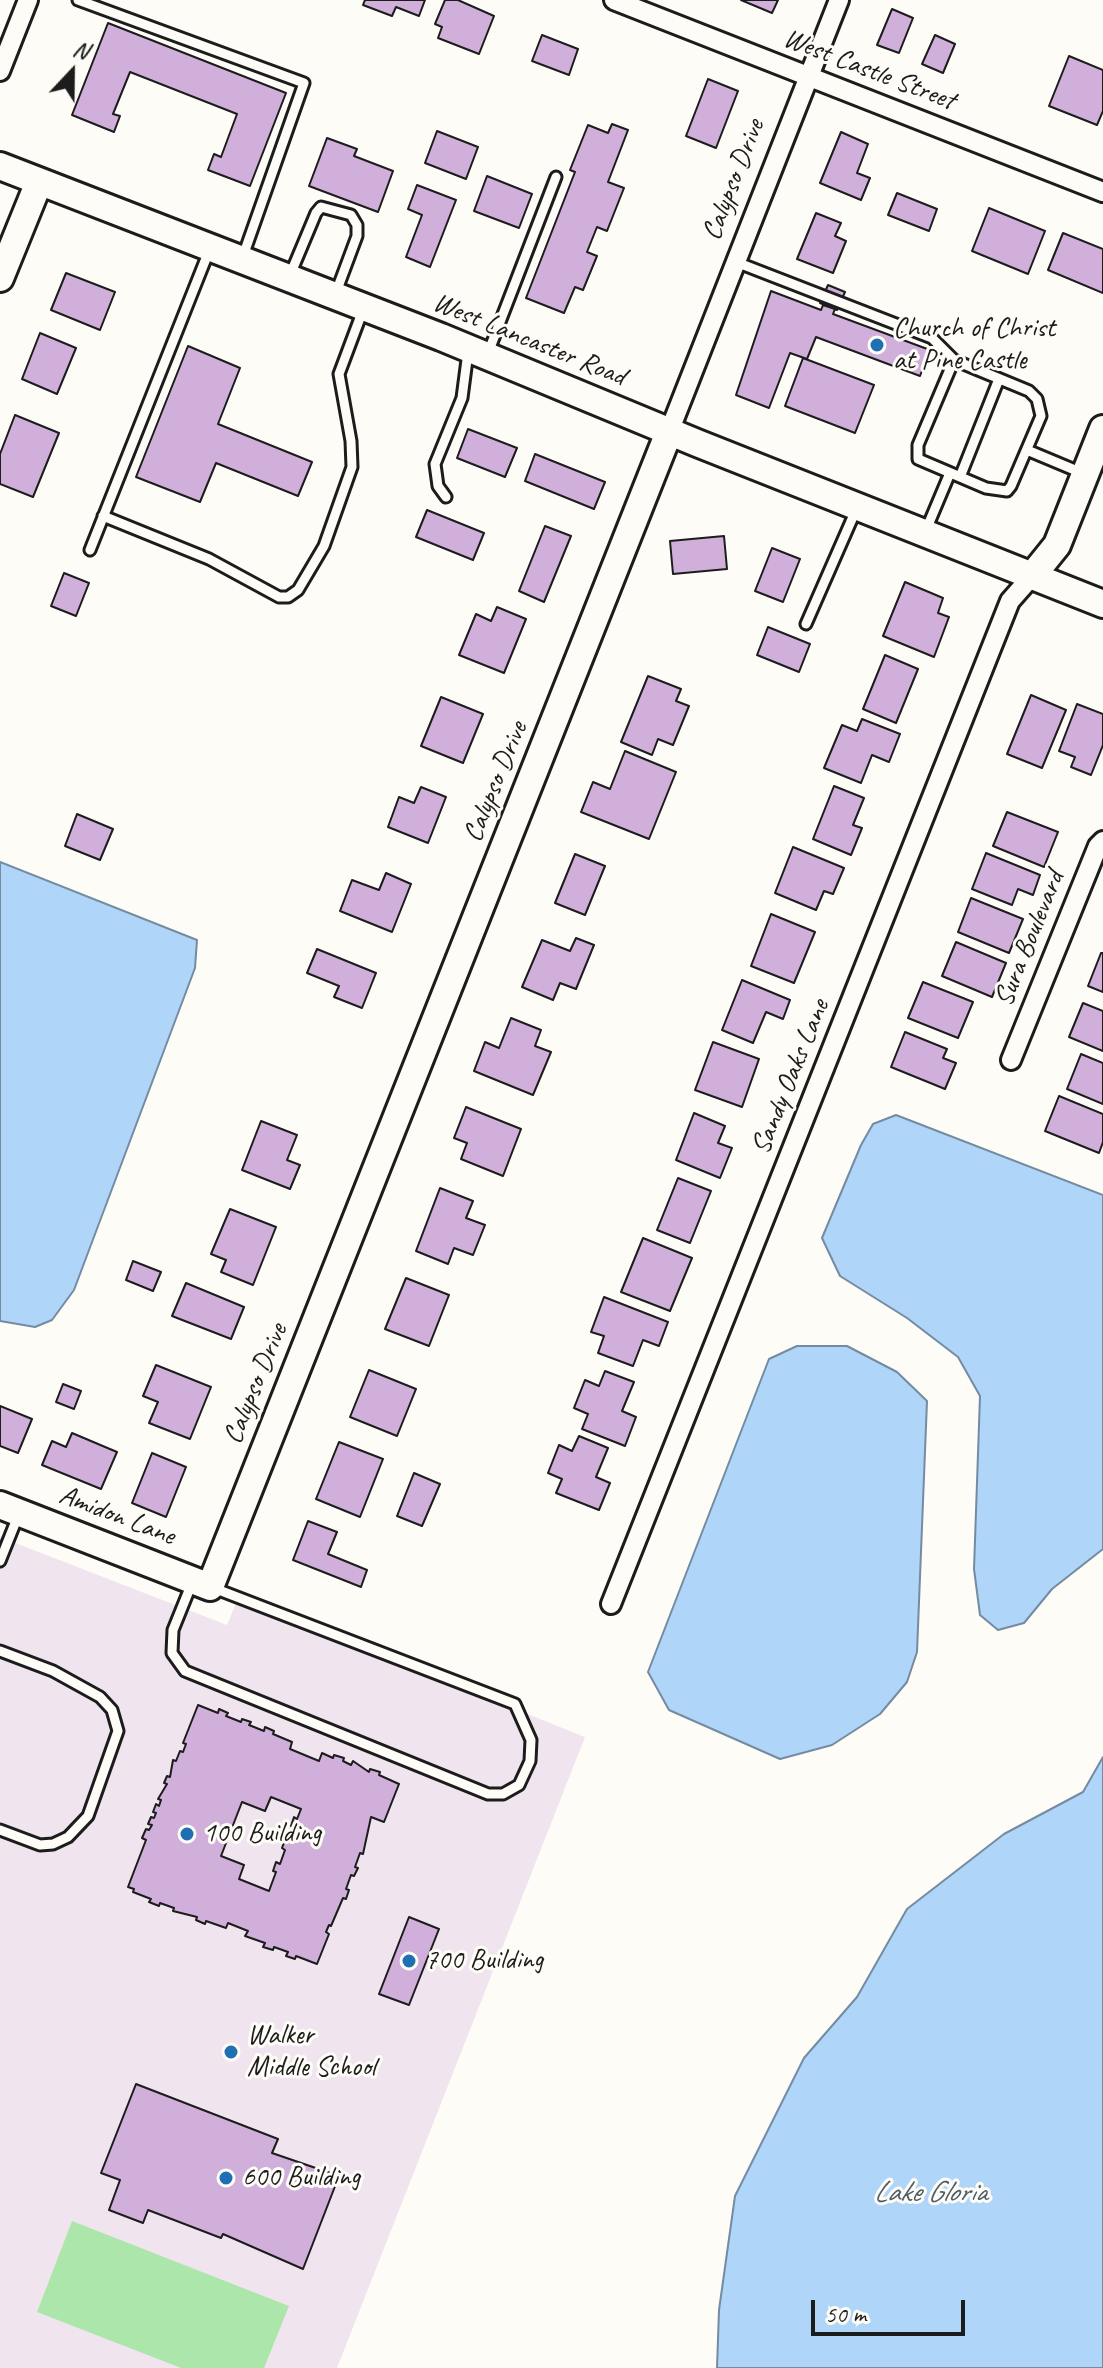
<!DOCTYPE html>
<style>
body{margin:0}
#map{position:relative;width:1103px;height:2368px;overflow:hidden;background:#fdfcf7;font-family:Caveat,sans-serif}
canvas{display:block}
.north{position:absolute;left:32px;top:32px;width:80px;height:80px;-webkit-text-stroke:6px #fdfcf7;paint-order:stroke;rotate:22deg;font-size:22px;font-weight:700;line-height:32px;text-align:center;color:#1c1c1c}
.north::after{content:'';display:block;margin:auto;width:28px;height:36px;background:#1c1c1c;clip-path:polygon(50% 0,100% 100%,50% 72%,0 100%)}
.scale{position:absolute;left:811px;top:2300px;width:154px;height:36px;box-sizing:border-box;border:4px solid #1c1c1c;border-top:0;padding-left:10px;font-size:24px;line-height:28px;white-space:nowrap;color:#1c1c1c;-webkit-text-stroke:6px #fdfcf7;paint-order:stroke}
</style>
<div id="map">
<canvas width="1103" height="2368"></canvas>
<div class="north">N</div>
<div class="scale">50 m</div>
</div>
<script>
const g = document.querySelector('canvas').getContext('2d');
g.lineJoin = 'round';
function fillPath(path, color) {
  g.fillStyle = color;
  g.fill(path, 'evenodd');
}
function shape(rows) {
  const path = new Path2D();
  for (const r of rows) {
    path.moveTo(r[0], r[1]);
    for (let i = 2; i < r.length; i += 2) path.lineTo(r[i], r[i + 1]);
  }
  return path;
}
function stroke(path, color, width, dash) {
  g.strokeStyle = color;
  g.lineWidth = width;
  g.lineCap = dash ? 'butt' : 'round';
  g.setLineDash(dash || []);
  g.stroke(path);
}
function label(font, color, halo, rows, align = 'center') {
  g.font = font + ' Caveat,sans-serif';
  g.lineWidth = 6;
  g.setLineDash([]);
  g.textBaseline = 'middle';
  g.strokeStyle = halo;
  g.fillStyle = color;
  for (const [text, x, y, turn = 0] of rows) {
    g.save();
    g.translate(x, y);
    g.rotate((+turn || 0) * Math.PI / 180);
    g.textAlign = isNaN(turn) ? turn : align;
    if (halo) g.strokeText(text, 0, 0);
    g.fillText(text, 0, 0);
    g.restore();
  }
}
fillPath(shape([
 [0,1537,227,1625,238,1598,585,1737,337,2368,0,2368]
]), '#f0e5ef');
fillPath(shape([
 [72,2221,289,2306,264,2368,181,2368,37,2312]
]), '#ade6ab');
const water = shape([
 [0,862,197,940,195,968,74,1290,52,1320,35,1327,0,1321,0,862],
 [896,1115,1103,1195,1103,1549,1052,1589,1024,1623,998,1630,980,1615,974,1569,980,1396,958,1357,907,1318,840,1276,822,1238,861,1145,873,1124,896,1115],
 [797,1346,847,1346,897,1372,927,1401,917,1652,907,1682,880,1714,832,1745,780,1759,669,1710,648,1672,769,1359,797,1346],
 [1103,1757,1103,2368,717,2368,719,2310,735,2196,804,2058,857,1997,907,1909,1004,1834,1083,1792,1103,1757]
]);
fillPath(water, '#afd5f9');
stroke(water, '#748ba1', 2);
const building = shape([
 [365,0,425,0,419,16,396,7,392,16,363,5,365,0],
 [445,0,458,0,494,16,479,54,438,38,442,27,435,24,445,0],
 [741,0,778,0,772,13,741,0],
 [892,9,913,18,899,53,877,45,892,9],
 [108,23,286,93,250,186,208,170,214,154,221,157,237,114,130,72,113,114,120,116,114,132,72,115,108,23],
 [542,35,578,49,569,75,532,61,542,35],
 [935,35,955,44,943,73,922,64,935,35],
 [1069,56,1103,70,1103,111,1097,125,1049,106,1069,56],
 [708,79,738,91,716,148,686,136,708,79],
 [612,124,628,130,608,182,624,188,607,231,597,227,587,252,597,256,583,290,575,287,564,313,526,298,575,172,570,170,588,125,608,133,612,124],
 [437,131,478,147,466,179,425,163,437,131],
 [841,132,868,144,857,173,870,178,861,200,820,183,841,132],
 [327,138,357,149,354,156,393,171,378,212,309,186,327,138],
 [487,176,532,194,519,228,474,211,487,176],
 [417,185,456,200,430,267,406,257,422,215,408,209,417,185],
 [897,193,937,209,929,231,888,215,897,193],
 [989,208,1045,231,1028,274,972,251,989,208],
 [816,213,841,223,835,236,846,241,833,273,797,259,816,213],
 [1063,233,1103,249,1103,293,1048,270,1063,233],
 [66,273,115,292,100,330,51,310,66,273],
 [828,285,845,292,837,310,820,303,828,285],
 [771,291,821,310,823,305,835,309,833,314,930,350,920,376,816,337,807,359,790,353,769,408,736,395,771,291],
 [40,333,76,348,57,394,22,379,40,333],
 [188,346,240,368,218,424,312,462,298,496,216,463,200,502,136,477,188,346],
 [803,358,874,385,855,433,785,406,803,358],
 [15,415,59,433,33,497,0,484,0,454,15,415],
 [468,429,517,448,505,477,457,458,468,429],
 [535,454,605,482,594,509,525,481,535,454],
 [427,510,484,533,473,560,416,537,427,510],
 [545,526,571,536,544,602,519,591,545,526],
 [724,536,727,569,673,574,670,541,724,536],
 [772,548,800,559,783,602,755,591,772,548],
 [64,573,89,583,76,616,51,606,64,573],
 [905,582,943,598,938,613,949,617,934,657,883,636,905,582],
 [497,607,526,619,504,673,459,655,476,614,491,621,497,607],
 [768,627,810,644,799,672,757,655,768,627],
 [885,655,918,669,896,723,863,709,885,655],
 [648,676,681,689,676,701,689,706,673,745,658,739,652,755,621,742,648,676],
 [1031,695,1066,710,1042,768,1007,754,1031,695],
 [441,697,483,714,463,763,421,746,441,697],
 [1077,704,1103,714,1103,745,1091,775,1071,767,1075,757,1059,751,1077,704],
 [862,719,900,734,889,762,872,755,861,783,824,768,842,725,857,731,862,719],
 [625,751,676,772,649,839,581,812,593,782,610,789,625,751],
 [834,786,864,798,853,825,862,828,851,855,813,839,834,786],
 [421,787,446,797,428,843,388,827,399,797,414,803,421,787],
 [1007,812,1058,832,1044,867,993,846,1007,812],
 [77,814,113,829,100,860,65,846,77,814],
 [793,847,844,868,833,894,824,891,816,910,775,893,793,847],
 [986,853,1040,875,1033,895,1018,889,1012,905,972,889,986,853],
 [575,854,605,866,585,915,555,903,575,854],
 [386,873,411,884,392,932,340,911,352,880,379,890,386,873],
 [971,898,1023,919,1009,953,958,932,971,898],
 [771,914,815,932,794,983,751,966,771,914],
 [576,938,594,945,576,989,560,983,553,1000,522,987,542,940,570,951,576,938],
 [956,942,1006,963,992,997,942,976,956,942],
 [317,949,376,973,362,1008,334,997,339,986,307,973,317,949],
 [1101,953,1103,953,1103,992,1088,986,1101,953],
 [742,980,790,1000,783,1019,766,1012,753,1043,722,1030,742,980],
 [923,982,973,1002,958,1038,908,1018,923,982],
 [1083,1003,1103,1011,1103,1051,1069,1037,1083,1003],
 [511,1018,541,1030,535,1046,551,1052,533,1095,474,1071,485,1042,499,1048,511,1018],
 [905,1032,947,1049,943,1058,956,1063,945,1089,891,1067,905,1032],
 [713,1042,759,1059,742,1107,695,1090,713,1042],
 [1081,1054,1103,1063,1103,1104,1067,1089,1081,1054],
 [1059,1096,1103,1114,1103,1142,1099,1153,1045,1131,1059,1096],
 [466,1107,521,1129,503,1176,461,1159,467,1143,454,1138,466,1107],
 [694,1113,725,1126,718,1143,732,1148,720,1178,676,1160,694,1113],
 [261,1121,297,1135,287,1160,300,1165,290,1189,242,1170,261,1121],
 [678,1178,711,1191,690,1243,657,1230,678,1178],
 [440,1188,473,1201,466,1218,485,1225,473,1255,454,1248,448,1264,416,1251,440,1188],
 [230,1209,276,1227,253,1285,221,1272,226,1260,211,1254,230,1209],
 [643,1238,692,1258,670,1311,621,1292,643,1238],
 [133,1261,161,1272,153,1291,126,1280,133,1261],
 [406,1278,449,1295,429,1346,385,1329,406,1278],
 [186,1283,244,1307,231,1339,172,1316,186,1283],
 [604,1297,668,1322,659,1346,643,1340,633,1366,598,1353,604,1336,591,1332,604,1297],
 [156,1365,211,1387,190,1439,149,1423,158,1402,143,1396,156,1365],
 [369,1370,416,1389,397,1436,350,1417,369,1370],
 [605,1371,634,1382,622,1411,636,1417,625,1446,582,1429,588,1414,574,1408,585,1380,599,1386,605,1371],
 [63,1384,81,1391,74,1409,56,1402,63,1384],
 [0,1406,32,1419,18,1453,0,1446,0,1406],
 [72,1433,117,1452,101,1489,42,1465,52,1441,66,1447,72,1433],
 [579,1436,608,1448,596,1477,610,1483,599,1510,556,1493,562,1479,548,1473,559,1445,572,1451,579,1436],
 [339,1442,383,1459,360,1517,316,1499,339,1442],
 [152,1453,186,1467,166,1517,132,1503,152,1453],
 [414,1473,440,1484,422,1526,397,1516,414,1473],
 [308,1521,337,1532,328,1554,367,1570,361,1587,293,1560,308,1521],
 [198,1705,218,1713,219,1709,228,1713,226,1716,241,1722,242,1719,251,1722,249,1725,264,1731,265,1727,274,1731,273,1734,292,1742,290,1749,319,1761,322,1753,333,1758,334,1755,344,1758,343,1761,351,1765,353,1761,369,1772,370,1769,380,1772,379,1775,399,1784,384,1822,371,1817,363,1854,360,1853,355,1867,358,1868,354,1876,351,1875,346,1889,349,1890,346,1899,343,1898,331,1926,329,1925,326,1932,329,1934,317,1964,296,1956,295,1959,286,1956,288,1952,274,1947,273,1950,263,1947,265,1943,245,1936,248,1931,228,1923,226,1928,206,1921,205,1924,196,1920,197,1917,173,1911,174,1908,160,1903,159,1906,149,1902,151,1899,133,1892,134,1889,128,1887,146,1840,142,1838,146,1829,149,1830,152,1825,148,1824,151,1817,154,1818,156,1813,153,1812,156,1804,159,1806,161,1800,158,1799,167,1784,164,1783,167,1776,170,1777,173,1760,176,1761,180,1751,183,1752,186,1744,183,1743,198,1705],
 [271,1797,301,1809,297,1819,294,1817,291,1826,294,1827,288,1841,285,1840,282,1848,285,1850,280,1864,276,1862,273,1871,276,1872,269,1891,239,1879,244,1865,221,1856,242,1802,265,1811,271,1797],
 [409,1917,439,1929,409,2005,379,1994,409,1917],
 [136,2084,278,2139,272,2153,339,2176,303,2269,223,2234,221,2238,148,2210,143,2223,109,2210,120,2180,101,2173,136,2084]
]);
fillPath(building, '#d0b0db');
stroke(building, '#1c1c1c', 2);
const lane = shape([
 [78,0,304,83,243,256],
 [736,262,932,338,954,360,1029,391,1037,399,1041,416,1011,486,1007,491,986,488,918,459,918,445,954,360],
 [290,275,316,213,321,207,351,215,357,225,357,236,335,295],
 [488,353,556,177],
 [1027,450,1082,473],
 [960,477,999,379],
 [446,497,438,486,435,464,462,398,468,352],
 [103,516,209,559,279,597,288,597,298,590,324,546,352,467,351,441,339,374,363,310],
 [926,530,950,473],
 [90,550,209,251],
 [806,624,856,510],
 [0,1561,18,1516],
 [192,1583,173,1630,172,1653,185,1671,488,1794,503,1794,519,1785,530,1761,531,1740,515,1704,211,1587],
 [0,1651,53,1671,100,1697,112,1710,118,1731,88,1816,68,1837,53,1844,40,1845,0,1830]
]);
const street = shape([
 [614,0,1103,192],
 [0,71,28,0],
 [669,432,839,0],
 [1011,1060,1098,846,1103,841],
 [611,1604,1010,601,1032,576]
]);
const secondary = shape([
 [0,166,441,337,697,443,1103,604],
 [0,278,39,182],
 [1032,576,1057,545,1103,429],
 [0,1505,210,1587,669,432]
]);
stroke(lane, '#1c1c1c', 15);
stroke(street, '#1c1c1c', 24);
stroke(secondary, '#1c1c1c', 32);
stroke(lane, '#fdfcf7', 9);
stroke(street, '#fdfcf7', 18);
stroke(secondary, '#fdfcf7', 26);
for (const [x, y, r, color] of [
 [877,345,8,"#1f6fb2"],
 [187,1834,8,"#1f6fb2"],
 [409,1961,8,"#1f6fb2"],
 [231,2052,8,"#1f6fb2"],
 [226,2178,8,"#1f6fb2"]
]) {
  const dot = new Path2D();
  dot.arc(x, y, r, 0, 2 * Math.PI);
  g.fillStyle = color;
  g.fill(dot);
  stroke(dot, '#fdfcf7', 3);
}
label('28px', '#1c1c1c', '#fdfcf7', [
 ["West Castle Street",869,70,21],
 ["Calypso Drive",734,180,-69],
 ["West Lancaster Road",529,340,22],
 ["Calypso Drive",496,782,-68],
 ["Sura Boulevard",1030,939,-68],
 ["Sandy Oaks Lane",791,1077,-68],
 ["Calypso Drive",256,1384,-68],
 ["Amidon Lane",117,1516,21]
]);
label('28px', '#1c1c1c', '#fdfcf7', [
 ["Church of Christ",893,329],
 ["at Pine Castle",893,361],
 ["100 Building",203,1834],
 ["700 Building",425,1961],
 ["Walker",247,2036],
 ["Middle School",247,2068],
 ["600 Building",242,2178]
], 'left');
label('italic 30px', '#4f5d69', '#fdfcf7', [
 ["Lake Gloria",930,2193]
]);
</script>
